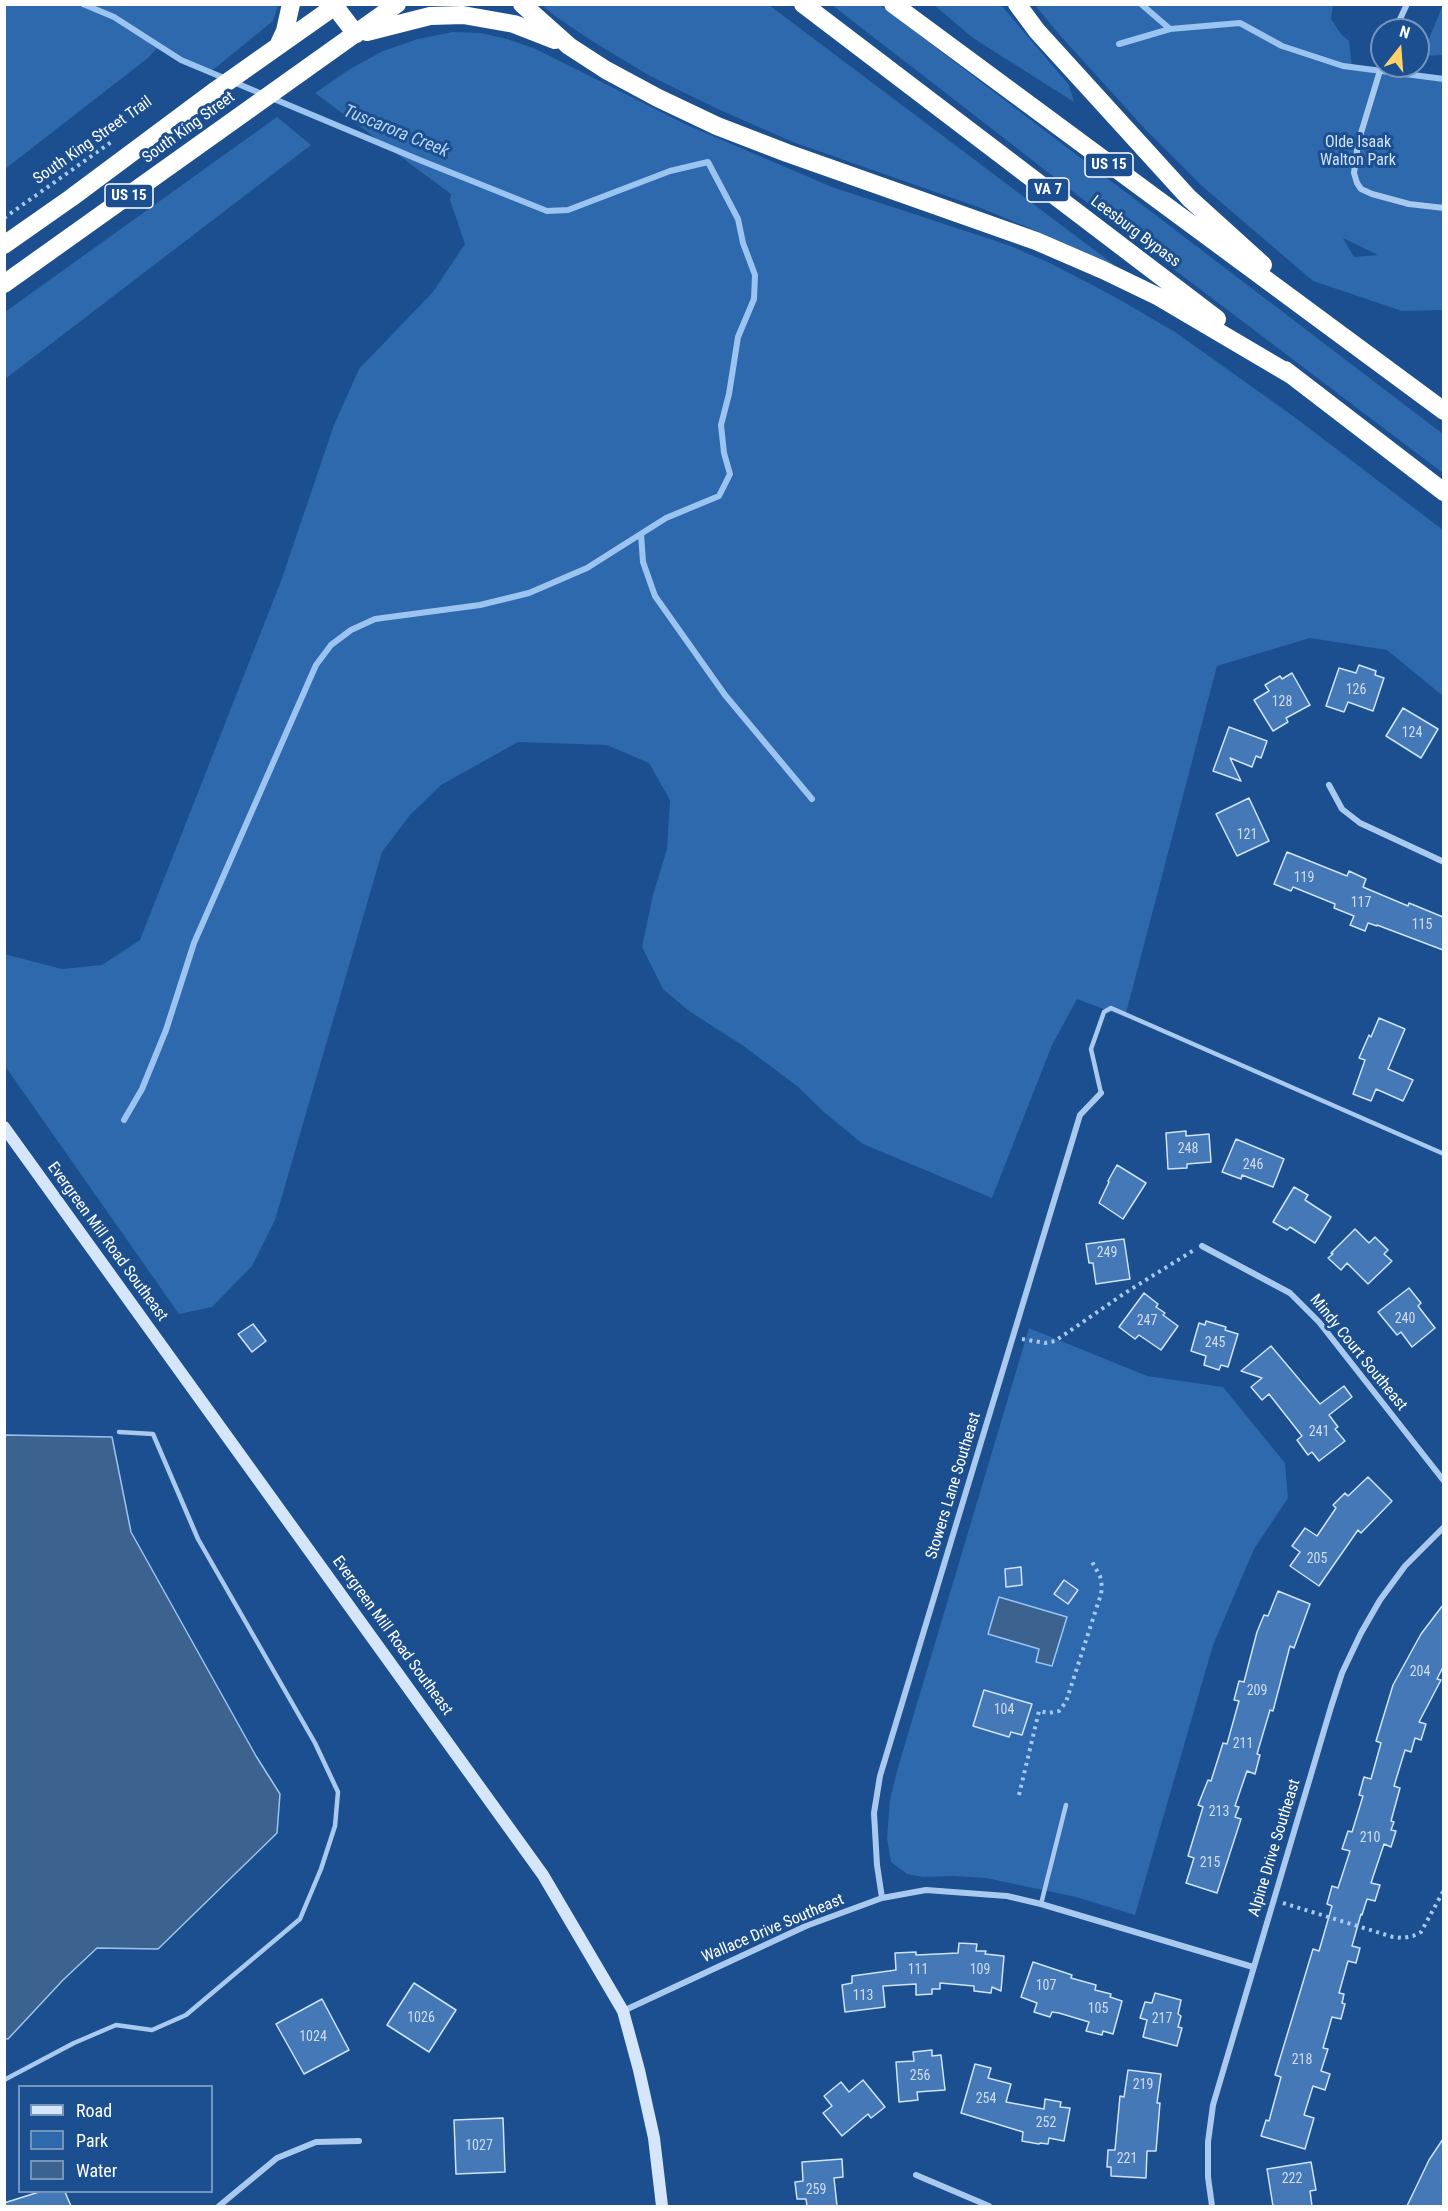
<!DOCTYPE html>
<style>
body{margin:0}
#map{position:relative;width:1448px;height:2211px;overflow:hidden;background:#1b4f8f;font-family:"Roboto Condensed",sans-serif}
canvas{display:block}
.frame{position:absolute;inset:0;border:6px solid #fff;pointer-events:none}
.legend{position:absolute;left:18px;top:2085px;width:195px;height:108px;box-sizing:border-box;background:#1b4f8f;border:2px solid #7695bc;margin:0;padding:8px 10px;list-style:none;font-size:18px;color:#fff}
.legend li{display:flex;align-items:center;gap:12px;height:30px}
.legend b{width:30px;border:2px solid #7695bc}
.north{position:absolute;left:1370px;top:18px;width:60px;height:60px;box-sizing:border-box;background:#1b4f8f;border:2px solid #7695bc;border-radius:50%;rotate:17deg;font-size:16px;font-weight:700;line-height:24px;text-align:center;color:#fff}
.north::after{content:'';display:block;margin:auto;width:21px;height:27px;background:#ffd166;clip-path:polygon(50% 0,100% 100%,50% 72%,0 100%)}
</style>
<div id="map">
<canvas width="1448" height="2211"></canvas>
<div class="frame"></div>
<ul class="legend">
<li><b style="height:8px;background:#d6e6fa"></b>Road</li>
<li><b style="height:16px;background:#2e69ad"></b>Park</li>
<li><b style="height:16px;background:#3c6290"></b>Water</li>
</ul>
<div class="north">N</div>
</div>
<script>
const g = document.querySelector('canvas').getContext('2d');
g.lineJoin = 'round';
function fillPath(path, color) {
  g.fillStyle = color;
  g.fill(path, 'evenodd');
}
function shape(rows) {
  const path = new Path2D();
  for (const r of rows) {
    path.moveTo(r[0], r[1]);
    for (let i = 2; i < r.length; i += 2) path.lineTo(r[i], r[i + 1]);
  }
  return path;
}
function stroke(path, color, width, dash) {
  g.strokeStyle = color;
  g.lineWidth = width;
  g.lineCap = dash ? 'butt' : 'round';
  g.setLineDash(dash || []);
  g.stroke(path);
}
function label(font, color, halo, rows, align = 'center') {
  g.font = font + ' "Roboto Condensed",sans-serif';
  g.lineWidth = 6;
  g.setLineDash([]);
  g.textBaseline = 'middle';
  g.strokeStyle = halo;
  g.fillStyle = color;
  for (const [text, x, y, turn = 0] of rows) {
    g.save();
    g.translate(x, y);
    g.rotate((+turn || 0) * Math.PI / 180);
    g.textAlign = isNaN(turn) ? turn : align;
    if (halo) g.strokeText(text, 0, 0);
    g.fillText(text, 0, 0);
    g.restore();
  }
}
fillPath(shape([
 [5,4,278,4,278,5,273,21,209,73,159,46,148,58,5,169],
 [542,5,769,5,1125,273,1034,230,981,208,793,142,720,110,650,76,592,41,555,16],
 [832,5,880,5,1443,434,1443,473,1151,252],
 [934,5,1001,5,1069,85,1074,102,973,38],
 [1035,5,1333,5,1331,19,1341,34,1349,41,1352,67,1443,79,1443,310,1402,311,1313,281,1202,186,1146,130,1058,33],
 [1343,238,1378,255,1354,257],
 [1442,7,1443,55,1422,56],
 [453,32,481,33,507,39,536,49,687,125,832,187,1008,245,1052,264,1115,297,1175,332,1293,416,1443,530,1443,696,1387,650,1310,638,1217,666,1125,1017,1077,999,1052,1045,992,1198,863,1144,825,1113,797,1086,745,1047,689,1011,663,989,642,947,653,895,667,849,670,800,649,763,607,745,518,742,441,785,410,815,382,852,275,1220,252,1266,212,1307,179,1314,5,1066,4,954,62,969,102,965,140,940,281,581,334,425,359,369,433,292,465,244,450,200,451,194,315,93,350,69,383,51,418,39],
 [277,117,311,145,5,379,5,312],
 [1029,1328,1147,1376,1223,1387,1285,1463,1288,1498,1254,1549,1213,1645,1135,1915,1076,1897,986,1878,953,1876,923,1877,907,1874,891,1862,887,1838,890,1799,899,1764]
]), '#2e69ad');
const water = shape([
 [5,1435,112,1437,131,1532,256,1756,280,1794,277,1833,158,1949,97,1948,63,1980,8,2039,4,2038,5,1435],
 [999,1597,1067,1617,1052,1666,1036,1662,1039,1649,988,1634,999,1597]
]);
fillPath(water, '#3c6290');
stroke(water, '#9cc4f0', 1.5);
stroke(shape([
 [83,4,114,17,181,60,422,161,547,211,568,210,670,171,708,162,738,219,743,243,755,275,754,299,738,337,729,394,721,425,724,453,730,474,719,496,666,518,587,568,529,593,480,605,375,619,351,630,331,645,316,665,194,943,166,1030,142,1089,124,1120],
 [1141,4,1170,29],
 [1119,44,1170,29,1240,23,1282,46,1343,66,1444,79],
 [641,534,643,562,655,596,725,695,812,799]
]), '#9cc4f0', 6);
const building = shape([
 [1359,665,1376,671,1375,675,1384,678,1373,711,1348,702,1344,712,1326,706,1339,668,1356,673,1359,665],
 [1292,673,1310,705,1286,718,1288,722,1273,731,1254,700,1269,691,1265,685,1280,676,1282,679,1292,673],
 [1403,708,1438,729,1421,758,1386,736,1403,708],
 [1229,727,1267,741,1261,758,1256,756,1252,767,1230,758,1241,781,1213,771,1229,727],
 [1249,798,1269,841,1237,856,1216,814,1249,798],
 [1287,852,1347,876,1349,871,1366,879,1363,887,1408,906,1409,903,1443,917,1443,950,1377,925,1377,926,1368,923,1365,931,1350,925,1354,916,1334,908,1335,904,1293,887,1291,891,1274,884,1287,852],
 [1379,1018,1405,1029,1388,1069,1413,1080,1403,1101,1376,1089,1371,1101,1353,1094,1365,1060,1359,1058,1369,1035,1371,1037,1379,1018],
 [1186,1131,1186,1136,1209,1134,1211,1162,1187,1164,1187,1168,1168,1169,1166,1133,1186,1131],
 [1236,1139,1284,1159,1273,1187,1242,1175,1241,1179,1222,1172,1236,1139],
 [1117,1165,1146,1183,1123,1219,1099,1203,1109,1182,1108,1181,1117,1165],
 [1294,1187,1308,1195,1305,1200,1331,1217,1315,1243,1290,1227,1287,1230,1273,1222,1294,1187],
 [1355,1229,1369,1243,1375,1237,1388,1250,1384,1254,1392,1261,1368,1284,1347,1263,1341,1270,1328,1258,1333,1254,1331,1253,1355,1229],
 [1124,1239,1130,1279,1096,1284,1093,1263,1089,1263,1086,1244,1124,1239],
 [1409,1288,1421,1303,1418,1306,1435,1328,1412,1347,1401,1332,1397,1335,1378,1312,1409,1288],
 [1144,1293,1158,1304,1156,1307,1165,1313,1163,1315,1178,1326,1161,1350,1139,1335,1135,1339,1119,1327,1144,1293],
 [1206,1321,1226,1327,1225,1330,1238,1334,1228,1367,1221,1365,1219,1370,1204,1365,1206,1356,1191,1351,1199,1323,1205,1325,1206,1321],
 [253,1324,266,1341,252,1352,238,1334,253,1324],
 [1271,1346,1320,1404,1344,1386,1352,1397,1329,1415,1338,1427,1335,1429,1345,1441,1319,1461,1312,1452,1308,1455,1297,1440,1302,1436,1269,1394,1262,1400,1251,1387,1262,1378,1241,1371,1271,1346],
 [1368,1477,1392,1501,1361,1533,1358,1530,1319,1586,1290,1566,1300,1552,1292,1546,1305,1528,1317,1536,1336,1508,1333,1505,1345,1493,1348,1496,1368,1477],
 [1021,1567,1022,1585,1006,1587,1005,1569,1021,1567],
 [1064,1580,1078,1590,1068,1604,1054,1594,1064,1580],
 [1278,1591,1310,1604,1294,1648,1290,1646,1273,1711,1270,1710,1257,1754,1260,1755,1255,1774,1247,1771,1235,1806,1239,1807,1235,1817,1241,1819,1217,1893,1186,1883,1194,1858,1188,1856,1203,1807,1198,1805,1208,1780,1211,1781,1223,1743,1227,1744,1239,1701,1234,1700,1239,1681,1244,1682,1257,1632,1264,1615,1268,1616,1278,1591],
 [1443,1605,1443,1667,1437,1679,1441,1680,1419,1722,1426,1724,1421,1740,1415,1738,1411,1752,1405,1750,1394,1786,1400,1788,1391,1821,1394,1822,1391,1830,1396,1831,1391,1847,1384,1844,1371,1883,1380,1885,1375,1901,1367,1899,1362,1915,1361,1914,1352,1946,1360,1948,1356,1963,1348,1961,1339,1993,1344,1994,1342,2003,1345,2004,1341,2019,1332,2017,1323,2048,1328,2049,1321,2071,1330,2074,1325,2090,1313,2086,1304,2115,1314,2118,1305,2149,1261,2136,1266,2120,1269,2121,1281,2077,1275,2075,1313,1949,1319,1951,1332,1906,1327,1904,1332,1886,1338,1888,1350,1851,1342,1849,1348,1831,1352,1832,1363,1796,1359,1795,1364,1777,1371,1779,1381,1743,1376,1741,1393,1685,1421,1634,1443,1605],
 [984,1690,1032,1704,1022,1735,1011,1732,1009,1737,973,1726,984,1690],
 [959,1943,977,1944,976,1951,986,1951,985,1954,1004,1956,1001,1991,992,1987,991,1993,974,1991,974,1986,940,1983,940,1989,932,1989,932,1994,916,1995,916,1984,883,1986,885,2007,845,2012,842,1985,852,1983,852,1976,896,1970,895,1953,916,1952,916,1955,958,1953,959,1943],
 [1033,1962,1072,1975,1071,1978,1096,1985,1095,1990,1111,1994,1110,1997,1122,2001,1113,2034,1103,2031,1102,2035,1086,2031,1089,2022,1059,2013,1052,2012,1050,2017,1034,2012,1037,2003,1021,1997,1033,1962],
 [414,1983,456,2010,429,2052,387,2025,414,1983],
 [1155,1993,1181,2000,1178,2014,1181,2016,1178,2027,1182,2028,1177,2046,1143,2037,1147,2020,1140,2018,1145,2002,1152,2003,1155,1993],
 [322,1999,349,2050,304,2074,276,2024,322,1999],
 [932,2050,932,2056,941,2055,945,2090,917,2092,918,2100,899,2102,896,2062,914,2061,913,2052,932,2050],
 [975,2064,991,2068,988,2078,1011,2084,1006,2102,1044,2109,1045,2099,1061,2102,1060,2107,1070,2108,1064,2141,1049,2138,1048,2144,1040,2143,1039,2144,1022,2141,1023,2132,961,2113,975,2064],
 [1128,2070,1161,2074,1157,2103,1160,2103,1156,2151,1147,2151,1146,2178,1111,2176,1111,2167,1107,2167,1108,2150,1115,2150,1120,2096,1124,2097,1128,2070],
 [863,2080,885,2107,871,2118,868,2114,842,2136,823,2113,832,2106,824,2096,841,2082,849,2092,863,2080],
 [503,2118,505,2172,456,2174,454,2120,503,2118],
 [1443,2139,1443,2206,1407,2206,1429,2160,1443,2139],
 [842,2159,843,2177,834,2178,837,2206,807,2206,806,2199,797,2199,795,2182,803,2181,802,2162,842,2159],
 [1311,2162,1316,2190,1310,2191,1312,2206,1273,2206,1267,2169,1311,2162],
 [39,2192,65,2192,71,2206,4,2206,4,2203,39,2192]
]);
fillPath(building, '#4478b7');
stroke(building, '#cfe3fa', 1.5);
stroke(shape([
 [4,218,114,140],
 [1022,1339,1045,1343,1055,1341,1125,1293,1194,1250],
 [1019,1795,1039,1711,1049,1713,1059,1711,1066,1702,1101,1594,1102,1587,1100,1576,1091,1560],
 [1283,1903,1393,1937,1403,1938,1413,1936,1421,1932,1444,1890]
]), '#a9c9ee', 4, [3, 4.5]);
stroke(shape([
 [1101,1093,1091,1049,1104,1012,1111,1008,1444,1154],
 [1041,1904,1066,1805],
 [4,2080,74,2043,116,2025,152,2030,186,2015,300,1919,321,1869,335,1826,338,1792,315,1743,198,1539,153,1434,119,1432]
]), '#a9c9ee', 4.5);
stroke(shape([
 [1395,30,1407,4],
 [1382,64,1358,143,1354,173,1357,183,1361,189,1372,194,1409,204,1444,208],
 [1329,785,1342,809,1360,823,1444,862],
 [1202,1246,1290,1293,1319,1322,1444,1481],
 [882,1898,877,1865,874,1813,880,1776,1080,1115,1101,1093],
 [623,2011,806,1926,882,1898,926,1890,1007,1896,1041,1904,1253,1967],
 [916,2175,989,2206],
 [219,2206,277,2158,316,2142,359,2141],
 [1212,2206,1208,2177,1208,2142,1213,2105,1331,1707,1342,1673,1361,1633,1380,1600,1405,1566,1444,1527]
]), '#a9c9ee', 6);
stroke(shape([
 [4,1127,543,1875,623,2011,639,2070,654,2138,662,2206]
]), '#d6e6fa', 12);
stroke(shape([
 [333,4,356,34],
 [522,4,569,46,606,70,658,98,717,126,787,153,1036,241,1103,270,1159,297,1293,376],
 [803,4,1217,319],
 [893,4,1444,411],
 [1017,4,1037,31,1189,198,1263,265],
 [367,32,430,16,463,15,514,24,555,40],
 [278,46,285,31,291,4],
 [4,245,71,198,216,90,338,4],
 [4,284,397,4],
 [1285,370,1444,492]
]), '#fff', 18);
label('14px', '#d0dded', null, [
 ["126",1356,690],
 ["128",1282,702],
 ["124",1412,733],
 ["121",1247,835],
 ["119",1304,878],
 ["117",1361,903],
 ["115",1422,925],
 ["248",1188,1149],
 ["246",1253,1165],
 ["249",1107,1253],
 ["240",1405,1319],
 ["247",1147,1321],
 ["245",1215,1343],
 ["241",1319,1432],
 ["205",1317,1559],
 ["204",1420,1672],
 ["209",1257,1691],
 ["104",1004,1710],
 ["211",1243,1744],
 ["213",1219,1812],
 ["210",1370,1838],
 ["215",1210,1863],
 ["111",918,1970],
 ["109",980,1970],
 ["107",1046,1986],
 ["113",863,1996],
 ["105",1098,2009],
 ["1026",421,2018],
 ["217",1162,2019],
 ["1024",313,2037],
 ["218",1302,2060],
 ["256",920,2076],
 ["219",1143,2085],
 ["254",986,2099],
 ["252",1046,2123],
 ["1027",479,2146],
 ["221",1127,2159],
 ["222",1292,2179],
 ["259",816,2190]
]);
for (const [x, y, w] of [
 [1109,165,48],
 [1048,190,42],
 [129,196,48]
]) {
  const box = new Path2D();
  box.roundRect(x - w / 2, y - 12, w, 24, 4.5);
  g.fillStyle = '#1b4f8f';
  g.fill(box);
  stroke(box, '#fff', 1.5);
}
label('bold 15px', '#fff', null, [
 ["US 15",1109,165],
 ["VA 7",1048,190],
 ["US 15",129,196]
]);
label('16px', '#fff', '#1b4f8f', [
 ["South King Street",189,128,-36],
 ["South King Street Trail",93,141,-35],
 ["Leesburg Bypass",1135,232,37],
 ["Evergreen Mill Road Southeast",107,1242,54],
 ["Mindy Court Southeast",1358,1353,51],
 ["Stowers Lane Southeast",954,1486,-73],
 ["Evergreen Mill Road Southeast",392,1636,54],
 ["Alpine Drive Southeast",1275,1848,-73],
 ["Wallace Drive Southeast",773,1929,-23]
]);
label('16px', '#cfe3fa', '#1b4f8f', [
 ["Olde Isaak",1358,143],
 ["Walton Park",1358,161]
]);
label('italic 18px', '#b5d3f5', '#1b4f8f', [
 ["Tuscarora Creek",396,132,22]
]);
</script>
